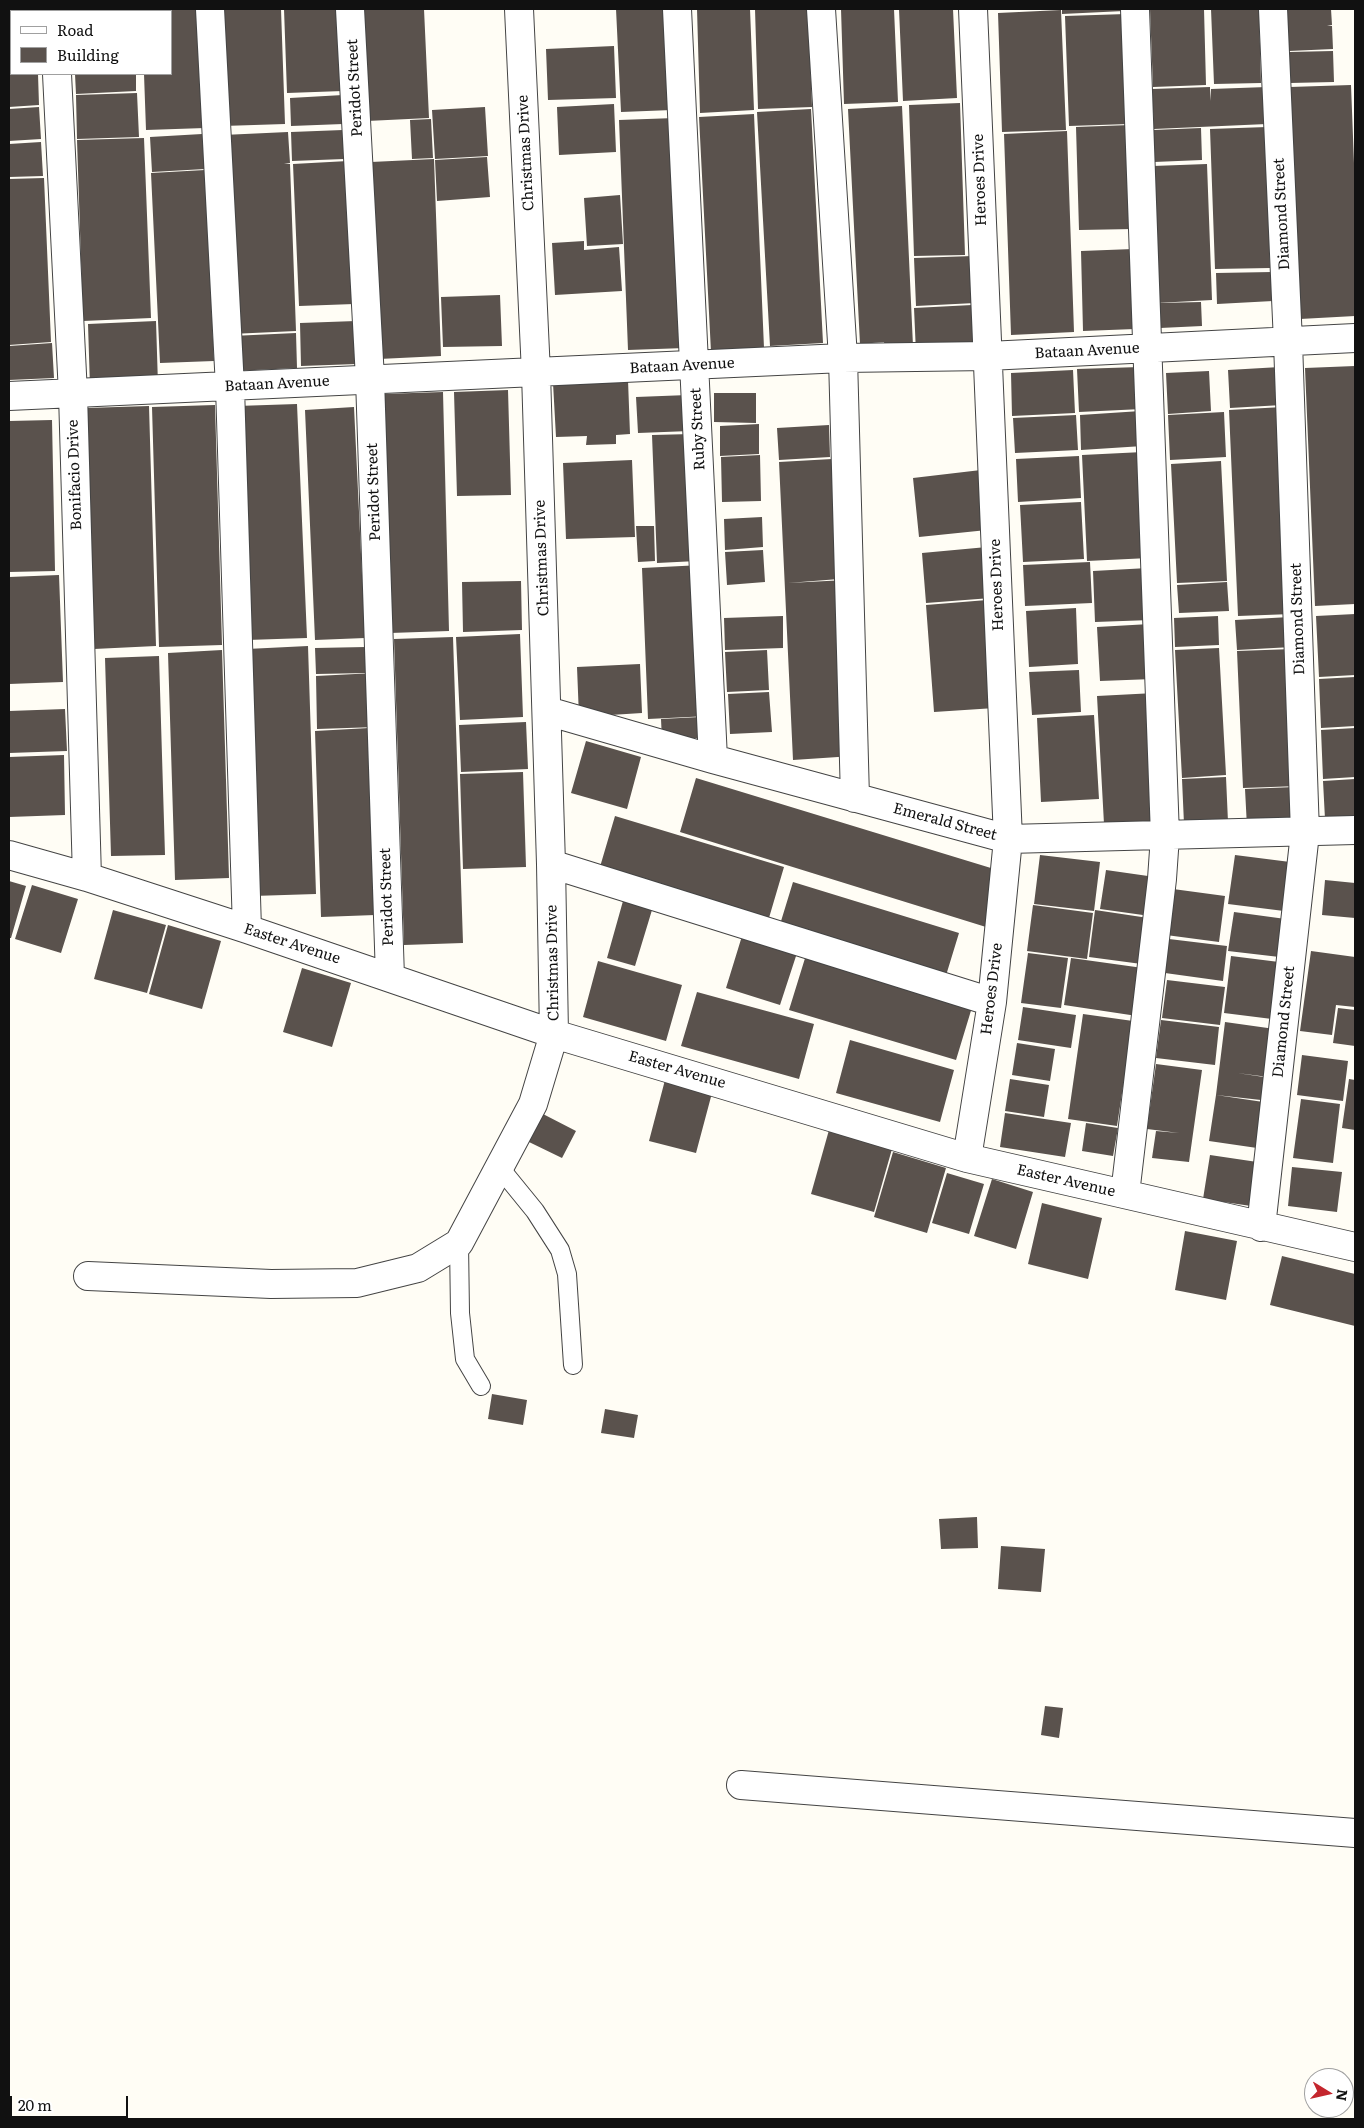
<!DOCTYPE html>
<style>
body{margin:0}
#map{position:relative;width:1364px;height:2128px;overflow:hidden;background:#fffdf5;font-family:Literata,serif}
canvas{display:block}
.frame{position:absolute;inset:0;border:10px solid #111;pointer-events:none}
.legend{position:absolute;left:10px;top:10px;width:162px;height:65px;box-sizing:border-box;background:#fff;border:1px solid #a0a0a0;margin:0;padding:6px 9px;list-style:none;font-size:15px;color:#111}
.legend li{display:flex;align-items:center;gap:10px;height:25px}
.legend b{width:25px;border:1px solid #a0a0a0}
.north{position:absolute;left:1304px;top:2068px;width:50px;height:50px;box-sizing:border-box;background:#fff;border:1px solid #a0a0a0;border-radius:50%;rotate:99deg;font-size:14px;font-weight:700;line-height:20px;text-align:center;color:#111}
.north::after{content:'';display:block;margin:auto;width:18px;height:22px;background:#c4262e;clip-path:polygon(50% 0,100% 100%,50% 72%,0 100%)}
.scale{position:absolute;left:10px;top:2096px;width:118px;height:22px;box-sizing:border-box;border:2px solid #111;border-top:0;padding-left:6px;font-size:15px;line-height:18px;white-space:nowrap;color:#111;-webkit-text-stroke:4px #fff;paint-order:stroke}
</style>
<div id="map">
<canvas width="1364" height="2128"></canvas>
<div class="frame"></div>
<ul class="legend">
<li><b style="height:6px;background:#fff"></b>Road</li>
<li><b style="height:14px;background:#5a524d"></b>Building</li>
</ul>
<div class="north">N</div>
<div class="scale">20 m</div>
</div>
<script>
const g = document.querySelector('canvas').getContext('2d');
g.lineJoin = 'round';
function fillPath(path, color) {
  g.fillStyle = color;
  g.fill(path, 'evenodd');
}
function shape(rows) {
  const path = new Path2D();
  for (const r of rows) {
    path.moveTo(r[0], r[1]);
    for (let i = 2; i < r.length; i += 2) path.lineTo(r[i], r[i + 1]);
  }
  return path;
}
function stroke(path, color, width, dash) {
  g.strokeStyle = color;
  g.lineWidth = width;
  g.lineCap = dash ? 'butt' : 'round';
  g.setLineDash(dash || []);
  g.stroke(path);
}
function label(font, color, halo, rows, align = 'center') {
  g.font = font + ' Literata,serif';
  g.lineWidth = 5;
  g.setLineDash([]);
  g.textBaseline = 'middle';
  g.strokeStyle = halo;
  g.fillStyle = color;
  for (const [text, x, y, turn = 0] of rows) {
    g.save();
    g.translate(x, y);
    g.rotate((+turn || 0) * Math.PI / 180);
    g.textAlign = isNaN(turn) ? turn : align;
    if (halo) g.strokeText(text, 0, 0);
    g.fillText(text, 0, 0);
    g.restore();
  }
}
fillPath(shape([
 [9,9,34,9,34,11,11,11,11,74,38,74,39,105,9,107],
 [80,9,113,9,113,10,80,11],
 [141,9,200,9,205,128,146,130,144,74,171,74,171,11,141,11],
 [218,9,281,9,285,124,223,126],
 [284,9,340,9,343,91,287,93],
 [362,9,424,9,429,118,367,121],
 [616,9,667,9,672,110,621,112],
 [697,9,750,9,754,110,700,113],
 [755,9,808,9,812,107,758,109],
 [841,9,894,9,898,102,844,104],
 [899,9,953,9,957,98,903,101],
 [1062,9,1124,9,1124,11,1062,14],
 [1150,9,1204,9,1206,85,1153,87],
 [1211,9,1259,9,1261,83,1214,84],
 [1287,9,1331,9,1332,25,1327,26,1332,26,1333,49,1289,51],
 [1061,10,1066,130,1002,132,998,13],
 [1126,14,1129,124,1069,126,1065,16],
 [614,46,616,98,548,100,546,49],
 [1333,51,1334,82,1290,83,1289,52],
 [75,74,136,74,136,91,76,94],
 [1351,85,1355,189,1355,316,1300,319,1290,87],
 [1210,87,1210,101,1211,89,1267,87,1267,124,1154,129,1152,89],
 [137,93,139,137,77,139,76,95],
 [343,95,343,124,291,126,290,98],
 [960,103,965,255,914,256,909,105],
 [614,104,616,152,559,155,557,107],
 [902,106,913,346,885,348,884,342,860,344,848,109],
 [39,107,41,139,9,141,9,109],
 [485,107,488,156,435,159,432,110],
 [811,109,823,343,770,346,757,112],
 [754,114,764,348,711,352,699,117],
 [675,118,685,348,628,350,619,120],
 [431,119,433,158,412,159,410,120],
 [1130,125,1133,229,1079,230,1076,127],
 [1267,127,1270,268,1215,269,1210,129],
 [1201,128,1202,160,1154,162,1153,130],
 [343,130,344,159,292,161,291,132],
 [1067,131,1074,332,1011,335,1004,134],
 [288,132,290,163,284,164,290,164,296,331,231,334,223,135],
 [202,134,205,169,152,172,150,137],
 [144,138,151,318,83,321,77,140],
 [41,142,43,176,9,177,9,144],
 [487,157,490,197,437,201,435,160],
 [434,159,441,356,379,359,371,162],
 [348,161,354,304,299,306,293,164],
 [1207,164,1212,300,1157,303,1153,166],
 [205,170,214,361,160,363,151,173],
 [44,178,51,342,9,345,9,179],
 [620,195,623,244,587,246,584,198],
 [584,241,584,250,619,247,622,291,555,295,552,243],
 [1133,249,1135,329,1083,331,1081,251],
 [973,256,975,303,916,306,914,258],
 [1272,272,1273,301,1217,304,1216,273],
 [500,295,502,346,443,347,441,297],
 [1201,302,1202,326,1160,328,1159,303],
 [972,305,974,350,916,353,914,308],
 [156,321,158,385,90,387,88,324],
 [356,321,357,364,301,366,300,323],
 [296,333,297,368,234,371,232,336],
 [52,343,54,378,9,380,9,346],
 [1355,366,1355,604,1315,606,1305,368],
 [1140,367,1142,409,1079,412,1077,369],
 [1280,367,1282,405,1230,408,1228,370],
 [1073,370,1075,413,1012,416,1011,373],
 [1209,371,1211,411,1168,414,1166,373],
 [628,380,630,434,616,435,616,444,586,445,587,436,556,437,553,383],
 [508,390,511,495,457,496,454,392],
 [443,392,449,631,390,633,383,394],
 [714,393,756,393,756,423,714,422],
 [688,395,690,431,638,433,636,397],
 [297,404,307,638,247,640,237,406],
 [215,405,222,645,159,647,152,407],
 [149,406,156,646,94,649,86,408],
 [354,407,365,638,315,640,305,410],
 [1283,407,1292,614,1238,616,1229,410],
 [1141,411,1143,446,1081,450,1080,415],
 [1224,412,1226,457,1170,460,1168,415],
 [1076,415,1078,450,1015,453,1013,418],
 [52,420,55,571,9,572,9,421],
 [759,424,759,454,720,456,720,426],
 [829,425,830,457,779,460,777,428],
 [692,434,697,561,657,563,652,435],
 [1143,452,1149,558,1087,561,1082,455],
 [760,455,761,501,722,502,721,457],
 [1079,456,1081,498,1018,502,1016,459],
 [832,459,839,579,788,583,846,580,853,756,793,760,779,462],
 [632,460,635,537,566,539,563,463],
 [1221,461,1227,581,1177,583,1171,464],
 [981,470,987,530,919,537,913,478],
 [1081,502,1084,559,1023,562,1020,505],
 [762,517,763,547,725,550,724,519],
 [636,526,654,526,655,561,638,562],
 [987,547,991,598,926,603,922,553],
 [763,550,765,582,727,585,725,552],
 [1090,562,1092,603,1025,606,1023,565],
 [702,565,709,716,648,719,642,568],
 [1148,568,1151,620,1095,622,1093,571],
 [59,575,63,682,9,684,9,577],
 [521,581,522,630,463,632,462,582],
 [1227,582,1229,611,1179,613,1177,585],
 [987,600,995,708,934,712,926,605],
 [1076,608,1078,664,1029,667,1026,611],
 [1355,614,1355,675,1319,677,1316,616],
 [783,616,783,648,725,650,724,618],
 [1218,616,1219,645,1175,647,1174,618],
 [1290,617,1292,647,1237,650,1235,620],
 [1150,624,1153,679,1100,681,1097,627],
 [520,634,523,717,460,720,456,637],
 [453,637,463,943,404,945,394,639],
 [308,646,316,894,253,896,247,649],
 [366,647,367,673,316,674,315,648],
 [1219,648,1226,775,1182,778,1175,650],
 [1293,649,1299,786,1243,788,1237,651],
 [222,650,229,878,175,880,168,653],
 [767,650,769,690,727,692,725,652],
 [159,656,165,855,111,856,105,658],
 [640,664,642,713,579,717,577,667],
 [1079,670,1081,712,1032,715,1029,672],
 [375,673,377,727,317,729,316,676],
 [1355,677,1355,726,1321,728,1319,679],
 [769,692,772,732,730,734,728,694],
 [1155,693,1162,821,1104,824,1097,696],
 [65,709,67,751,9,753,9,711],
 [1094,715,1099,799,1041,802,1037,718],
 [700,717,701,738,662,740,661,719],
 [526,722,528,769,461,772,459,725],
 [369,728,375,915,321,917,315,731],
 [1355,728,1355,777,1323,779,1321,730],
 [586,741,641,757,627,809,571,793],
 [64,755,65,815,9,817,9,757],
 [523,772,526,867,463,869,460,774],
 [1226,777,1228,822,1184,824,1182,779],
 [696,778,1004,872,986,927,680,832],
 [1355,779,1355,818,1325,819,1323,781],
 [1295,787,1297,825,1247,827,1245,789],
 [615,816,784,867,766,928,597,877],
 [1040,855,1100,862,1094,911,1034,904],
 [1235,855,1298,863,1292,912,1228,904],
 [1106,870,1155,877,1150,916,1100,909],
 [1325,880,1355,883,1355,918,1322,915],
 [9,881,26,886,11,938,9,938],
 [793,882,959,933,944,982,778,931],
 [32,885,78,899,61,953,15,939],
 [1173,889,1225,896,1219,942,1166,935],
 [623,901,652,910,635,966,607,958],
 [1033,905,1093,913,1087,959,1027,951],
 [113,910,166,925,147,993,94,979],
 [1095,910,1155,919,1149,965,1089,957],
 [1234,912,1293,920,1288,958,1228,951],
 [168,925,221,941,202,1009,149,994],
 [742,936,797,953,780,1005,726,988],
 [1169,939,1227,946,1223,981,1165,973],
 [1311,951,1355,957,1355,1007,1336,1005,1332,1035,1300,1031],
 [1028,953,1068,958,1061,1008,1021,1003],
 [806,955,973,1004,956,1060,789,1010],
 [1231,956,1287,963,1280,1020,1224,1013],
 [1071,958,1143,968,1137,1016,1064,1005],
 [598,961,682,985,666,1041,583,1017],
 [302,968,351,983,332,1047,283,1032],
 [1167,980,1225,987,1220,1025,1162,1018],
 [697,992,814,1024,799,1079,681,1046],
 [1023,1007,1076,1015,1071,1048,1018,1040],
 [1338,1008,1355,1010,1355,1046,1333,1043],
 [1083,1014,1133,1021,1117,1126,1068,1119],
 [1161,1020,1219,1027,1215,1065,1156,1058],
 [1225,1022,1282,1030,1276,1078,1237,1073,1264,1077,1261,1100,1216,1095],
 [850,1040,954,1070,940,1122,836,1093],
 [1017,1043,1055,1049,1050,1081,1012,1075],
 [1302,1055,1348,1061,1343,1101,1297,1095],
 [1156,1064,1202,1070,1189,1162,1152,1158,1156,1131,1179,1133,1147,1129],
 [1010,1079,1049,1085,1044,1117,1005,1111],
 [1349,1079,1355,1080,1355,1130,1342,1128],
 [665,1080,712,1093,696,1153,649,1141],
 [1216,1095,1270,1103,1264,1149,1209,1141],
 [1301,1099,1340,1104,1333,1163,1293,1158],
 [1005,1113,1071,1123,1065,1157,1000,1147],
 [543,1114,576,1131,562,1158,529,1142],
 [1086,1123,1118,1128,1113,1156,1082,1151],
 [829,1130,892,1149,874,1212,811,1194],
 [893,1152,946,1168,927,1233,874,1217],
 [1210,1155,1264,1163,1258,1207,1203,1199],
 [1292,1167,1342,1172,1337,1212,1288,1206],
 [947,1173,984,1184,969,1234,932,1223],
 [992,1179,1033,1192,1016,1249,974,1236],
 [1042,1203,1102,1218,1088,1279,1028,1264],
 [1185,1231,1237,1241,1226,1300,1175,1290],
 [1282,1256,1355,1274,1355,1326,1270,1305],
 [492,1394,527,1400,523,1425,488,1419],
 [605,1409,638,1415,634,1438,601,1433],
 [977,1517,978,1548,941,1549,939,1519],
 [1001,1546,1045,1549,1041,1592,998,1589],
 [1045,1706,1063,1708,1059,1738,1041,1735]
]), '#5a524d');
const service = shape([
 [500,1168,535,1211,560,1250,567,1274,573,1365],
 [459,1243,460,1313,465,1359,481,1386]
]);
const minor = shape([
 [54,9,54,11],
 [210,9,230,387,247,929],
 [350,9,370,379,390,977],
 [677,9,713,759],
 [821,9,843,358,855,798],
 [57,74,73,394,87,877],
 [9,396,843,358,988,356,1355,338],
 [547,711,713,759,1008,839,1355,830],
 [9,855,87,877,247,929,554,1034,967,1158,1355,1247],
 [551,864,992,1002],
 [967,1158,992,1002,1008,839,973,9],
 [1125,1194,1162,879,1165,836,1135,9],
 [1261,1227,1305,833,1288,342,1273,9],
 [88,1276,271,1284,357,1283,418,1268,459,1243,533,1104,554,1034,551,864,536,373,519,9],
 [741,1785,1355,1833]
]);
stroke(service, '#444', 20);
stroke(minor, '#444', 30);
stroke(service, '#fff', 18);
stroke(minor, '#fff', 28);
label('15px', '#111', '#fff', [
 ["Peridot Street",355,88,-93],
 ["Christmas Drive",526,153,-93],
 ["Heroes Drive",980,180,-92],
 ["Diamond Street",1282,214,-93],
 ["Bataan Avenue",1087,351,-3],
 ["Bataan Avenue",682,366,-3],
 ["Bataan Avenue",277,384,-3],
 ["Ruby Street",698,429,-93],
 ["Bonifacio Drive",75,475,-92],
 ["Peridot Street",374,492,-92],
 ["Christmas Drive",542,558,-92],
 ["Heroes Drive",997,585,-92],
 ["Diamond Street",1298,619,-92],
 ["Emerald Street",945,822,15],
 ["Peridot Street",387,897,-92],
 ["Easter Avenue",292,944,18],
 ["Christmas Drive",553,963,-91],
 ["Heroes Drive",992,989,-83],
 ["Diamond Street",1284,1022,-84],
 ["Easter Avenue",677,1070,16],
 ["Easter Avenue",1066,1181,13]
]);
</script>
